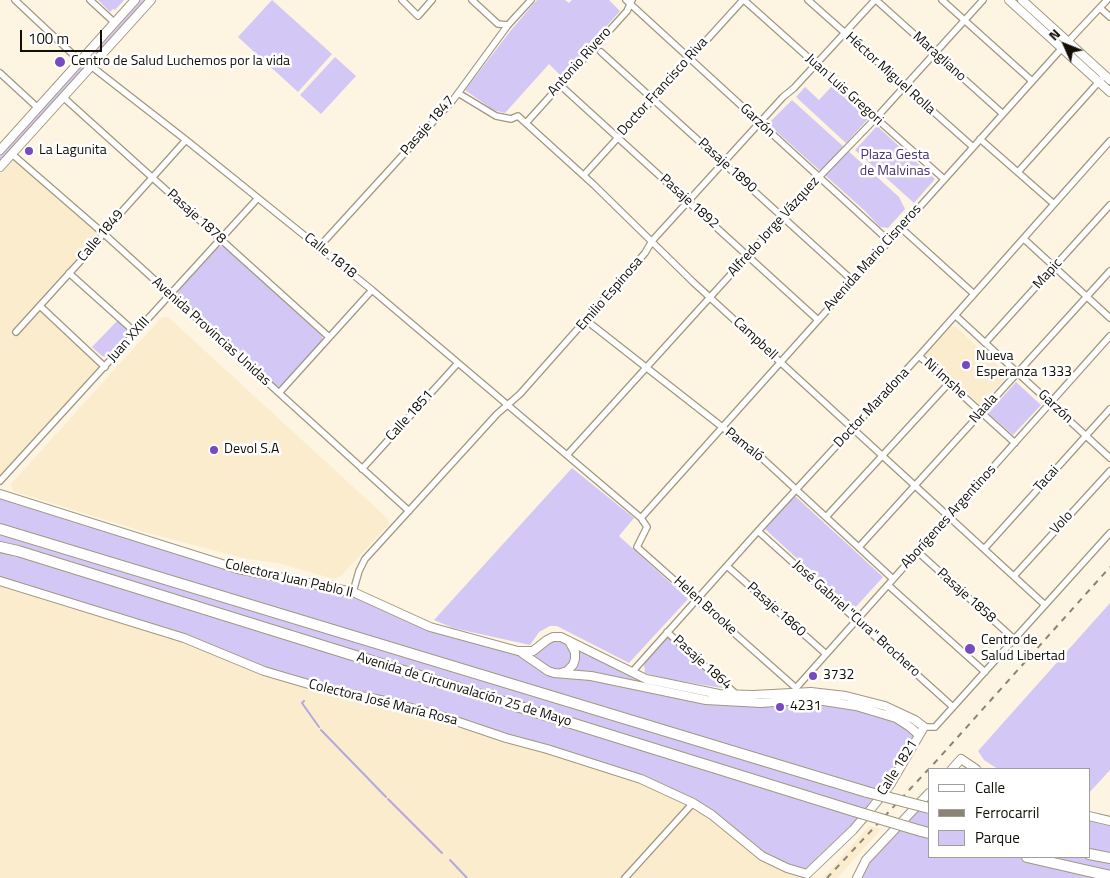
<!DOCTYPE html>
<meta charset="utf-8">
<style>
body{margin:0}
#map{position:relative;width:1110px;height:878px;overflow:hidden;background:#fdf4e1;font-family:"Titillium Web",sans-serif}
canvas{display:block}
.legend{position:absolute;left:928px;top:768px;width:162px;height:90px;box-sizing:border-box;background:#fff;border:1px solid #a09f9c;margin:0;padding:6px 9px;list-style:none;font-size:15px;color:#120f07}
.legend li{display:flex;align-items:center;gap:10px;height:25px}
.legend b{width:25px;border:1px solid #a09f9c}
.north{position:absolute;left:1040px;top:20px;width:50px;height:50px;-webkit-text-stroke:4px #fff;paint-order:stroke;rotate:314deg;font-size:14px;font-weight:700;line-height:20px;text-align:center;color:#120f07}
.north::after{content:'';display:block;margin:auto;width:18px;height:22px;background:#120f07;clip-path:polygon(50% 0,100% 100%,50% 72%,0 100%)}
.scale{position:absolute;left:20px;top:30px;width:82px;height:22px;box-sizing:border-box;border:2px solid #120f07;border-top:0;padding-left:6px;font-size:15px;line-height:18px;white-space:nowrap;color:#120f07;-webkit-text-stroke:4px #fff;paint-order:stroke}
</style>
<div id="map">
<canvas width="1110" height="878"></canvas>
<ul class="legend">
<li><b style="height:6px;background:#fff"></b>Calle</li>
<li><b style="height:6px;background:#8a8477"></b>Ferrocarril</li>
<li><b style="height:14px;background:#d3c8f5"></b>Parque</li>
</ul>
<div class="north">N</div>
<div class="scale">100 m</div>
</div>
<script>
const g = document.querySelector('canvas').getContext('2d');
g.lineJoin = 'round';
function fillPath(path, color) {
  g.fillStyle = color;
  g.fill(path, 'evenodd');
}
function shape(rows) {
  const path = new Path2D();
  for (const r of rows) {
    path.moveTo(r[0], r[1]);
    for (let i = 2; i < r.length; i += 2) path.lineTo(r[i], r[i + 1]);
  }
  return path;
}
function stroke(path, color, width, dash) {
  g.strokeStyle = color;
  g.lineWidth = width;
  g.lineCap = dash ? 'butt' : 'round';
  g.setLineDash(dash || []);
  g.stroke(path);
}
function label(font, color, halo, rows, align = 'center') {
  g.font = font + ' "Titillium Web",sans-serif';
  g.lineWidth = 5;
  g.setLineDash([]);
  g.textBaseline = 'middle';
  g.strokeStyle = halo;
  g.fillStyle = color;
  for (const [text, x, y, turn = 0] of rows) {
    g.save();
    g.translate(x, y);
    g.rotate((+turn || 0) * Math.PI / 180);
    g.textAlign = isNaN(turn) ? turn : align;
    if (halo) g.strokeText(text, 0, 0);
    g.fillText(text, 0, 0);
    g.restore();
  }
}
fillPath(shape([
 [12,154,103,233,40,306,105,367,0,481,0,167],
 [162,317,168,317,388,519,389,524,341,576,334,579,278,563,247,559,148,533,13,491,11,484],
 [950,327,956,327,1008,375,981,405,925,355],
 [0,581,656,785,807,874,817,878,0,878],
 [869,826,881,829,837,878,823,878]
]), '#faeccd');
fillPath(shape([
 [98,0,124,0,115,10,113,9,110,12],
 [135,0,151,0,0,167,0,150],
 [272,0,332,54,298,92,238,37],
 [537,0,565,0,569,3,572,0,609,0,620,11,562,77,549,64,505,113,493,110,465,90,512,29],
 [335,57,356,76,321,114,300,95],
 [832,86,868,119,846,143,796,97,805,87,819,100],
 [792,100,899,197,905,209,888,228,880,227,865,211,768,124],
 [877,126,935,179,914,203,855,150],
 [221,246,225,247,322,336,323,341,281,387,276,386,177,297,179,289,216,248],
 [117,321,127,329,127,335,106,357,102,356,92,347],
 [1016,382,1041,405,1013,435,988,413],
 [572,468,634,518,619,536,688,599,629,663,557,626,550,626,539,632,530,645,453,628,434,620],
 [0,494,238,569,353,592,430,627,527,653,553,637,646,679,701,691,795,692,867,700,924,727,871,809,807,874,762,856,712,815,675,794,468,726,322,688,184,638,0,581],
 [795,496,883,577,853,610,765,529],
 [1110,603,1110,770,1089,793,1089,769,998,769,984,760,978,751],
 [666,637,670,637,673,640,719,683,722,688,668,679,645,673,644,665,648,656],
 [929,793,929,857,1089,857,1089,816,1110,821,1110,878,857,878,859,872]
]), '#d3c8f5');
stroke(shape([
 [304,701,302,703,319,727],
 [321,730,386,797],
 [388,799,442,853],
 [450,860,467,878]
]), '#b6a7e0', 2);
const street = shape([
 [15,0,80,61,91,66,186,140,372,290,641,518,647,527,637,547,796,688],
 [90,0,115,23],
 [402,0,418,16,432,0],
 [472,0,498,24,508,25],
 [626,0,889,241],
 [744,0,944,179],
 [808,0,973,147],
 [876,0,1003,114],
 [942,0,1032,81],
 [1100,8,1110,17],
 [601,52,853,281],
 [0,73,38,108],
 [560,85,818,320],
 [458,93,496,116,511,119,518,116,594,185,693,282,1045,605],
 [63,97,329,337],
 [526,123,627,11,632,0],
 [980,139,1054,204],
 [12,154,103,233,409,511],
 [1018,172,1105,75],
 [584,175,743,0],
 [901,228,974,294],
 [1024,239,1110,318],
 [319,247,453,100,508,25,531,0],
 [69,273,136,333],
 [40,306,105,367],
 [956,316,1110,458],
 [587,321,763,459,893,579],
 [16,332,95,245,108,227,186,140],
 [985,343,1110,205],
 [919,356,1015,443],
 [279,393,372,290],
 [567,455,819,177,876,118,983,0],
 [362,469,458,363],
 [0,481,258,198],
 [826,517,949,383],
 [641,518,1062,48,1107,0],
 [758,531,953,707],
 [859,547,1110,271],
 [984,549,1110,409],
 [918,552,1014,639],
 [727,566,826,654],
 [1014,576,1110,471],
 [888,585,985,672],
 [353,592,359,571,365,559,497,414,520,394,645,253,652,241,783,97,794,88,875,0],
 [667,632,736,694],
 [632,672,758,531,919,356,1110,141],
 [795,692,796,688,1110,336],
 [924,727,935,727,1110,533],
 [625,878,693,803]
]);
const secondary = shape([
 [1009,0,1110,92],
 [1022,0,1110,80],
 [0,150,135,0],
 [0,167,151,0],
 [0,494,238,569,353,592,430,627,518,651,533,651,547,640,553,637,561,637,646,679,719,694,753,695,811,692,846,696,885,706,915,720,924,727,890,785,871,809,853,830,807,874,787,868,762,856,712,815,693,803,641,779,547,749,506,738,441,716,385,701,322,688,264,671,184,638,0,581],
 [522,653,548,671,554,673,591,676,706,700,761,703,801,700,817,700,856,706,896,718,910,727,919,735],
 [561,673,567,671,573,665,575,659,575,652,569,641],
 [952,769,961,759,976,769],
 [1089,816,1110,821],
 [857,878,866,860,929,793]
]);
const highway = shape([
 [0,529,867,792],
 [0,547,18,551,854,811],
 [921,831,929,833],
 [1089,854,1110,858],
 [1027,857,1110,876]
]);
stroke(street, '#a29881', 8);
stroke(secondary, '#a29881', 10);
stroke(highway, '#a29881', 12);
stroke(street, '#fff', 5.5);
stroke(secondary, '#fff', 8);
stroke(highway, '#fff', 10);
stroke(shape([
 [827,878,939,758,1110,567]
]), '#8a8477', 2, [6, 6]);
const highwayBridge = shape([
 [867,792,929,808],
 [854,811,921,831]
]);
stroke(highwayBridge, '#a29881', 12, []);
stroke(highwayBridge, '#fff', 10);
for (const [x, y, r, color] of [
 [60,62,6,"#764ac2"],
 [29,151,5,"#764ac2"],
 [966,365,5,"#764ac2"],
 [214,450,5,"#764ac2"],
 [970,649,6,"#764ac2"],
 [813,676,5,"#764ac2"],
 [780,707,5,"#764ac2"]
]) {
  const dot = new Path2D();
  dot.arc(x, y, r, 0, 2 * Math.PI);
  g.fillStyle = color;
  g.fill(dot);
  stroke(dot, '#fff', 2);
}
label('14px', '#120f07', '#fff', [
 ["Maragliano",939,57,42],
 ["Antonio Rivero",580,62,-48],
 ["Héctor Miguel Rolla",890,74,42],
 ["Doctor Francisco Riva",663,87,-48],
 ["Juan Luis Gregori",844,90,42],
 ["Garzón",757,121,43],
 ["Pasaje 1847",428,126,-49],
 ["Pasaje 1890",727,166,42],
 ["Pasaje 1892",689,202,42],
 ["Pasaje 1878",196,217,42],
 ["Alfredo Jorge Vázquez",774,227,-48],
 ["Calle 1849",101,236,-50],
 ["Calle 1818",330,256,39],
 ["Avenida Mario Cisneros",873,258,-48],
 ["Mapic",1048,274,-48],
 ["Emilio Espinosa",610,294,-49],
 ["Avenida Provincias Unidas",211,332,42],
 ["Campbell",755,339,43],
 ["Juan XXIII",129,340,-48],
 ["Ni Imshe",945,379,42],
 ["Garzón",1055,407,43],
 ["Doctor Maradona",872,408,-47],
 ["Naala",984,409,-48],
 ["Calle 1851",410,416,-48],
 ["Pamaló",744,445,39],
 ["Tacai",1047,479,-48],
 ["Aborígenes Argentinos",949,517,-48],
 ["Volo",1062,523,-48],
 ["Colectora Juan Pablo II",289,579,13],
 ["Pasaje 1858",966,596,42],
 ["Helen Brooke",705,606,42],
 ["Pasaje 1860",776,610,42],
 ["José Gabriel \"Cura\" Brochero",856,619,42],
 ["Pasaje 1864",702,663,42],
 ["Avenida de Circunvalación 25 de Mayo",464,690,17],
 ["Colectora José María Rosa",383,703,14],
 ["Calle 1821",898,768,-58]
]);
label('14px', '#120f07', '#fff', [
 ["Centro de Salud Luchemos por la vida",71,62],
 ["La Lagunita",39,151],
 ["Nueva",976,357],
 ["Esperanza 1333",976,373],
 ["Devol S.A",224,450],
 ["Centro de",981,641],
 ["Salud Libertad",981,657],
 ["3732",823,676],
 ["4231",790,707]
], 'left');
label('14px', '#493175', '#fff', [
 ["Plaza Gesta",895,156],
 ["de Malvinas",895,172]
]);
</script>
